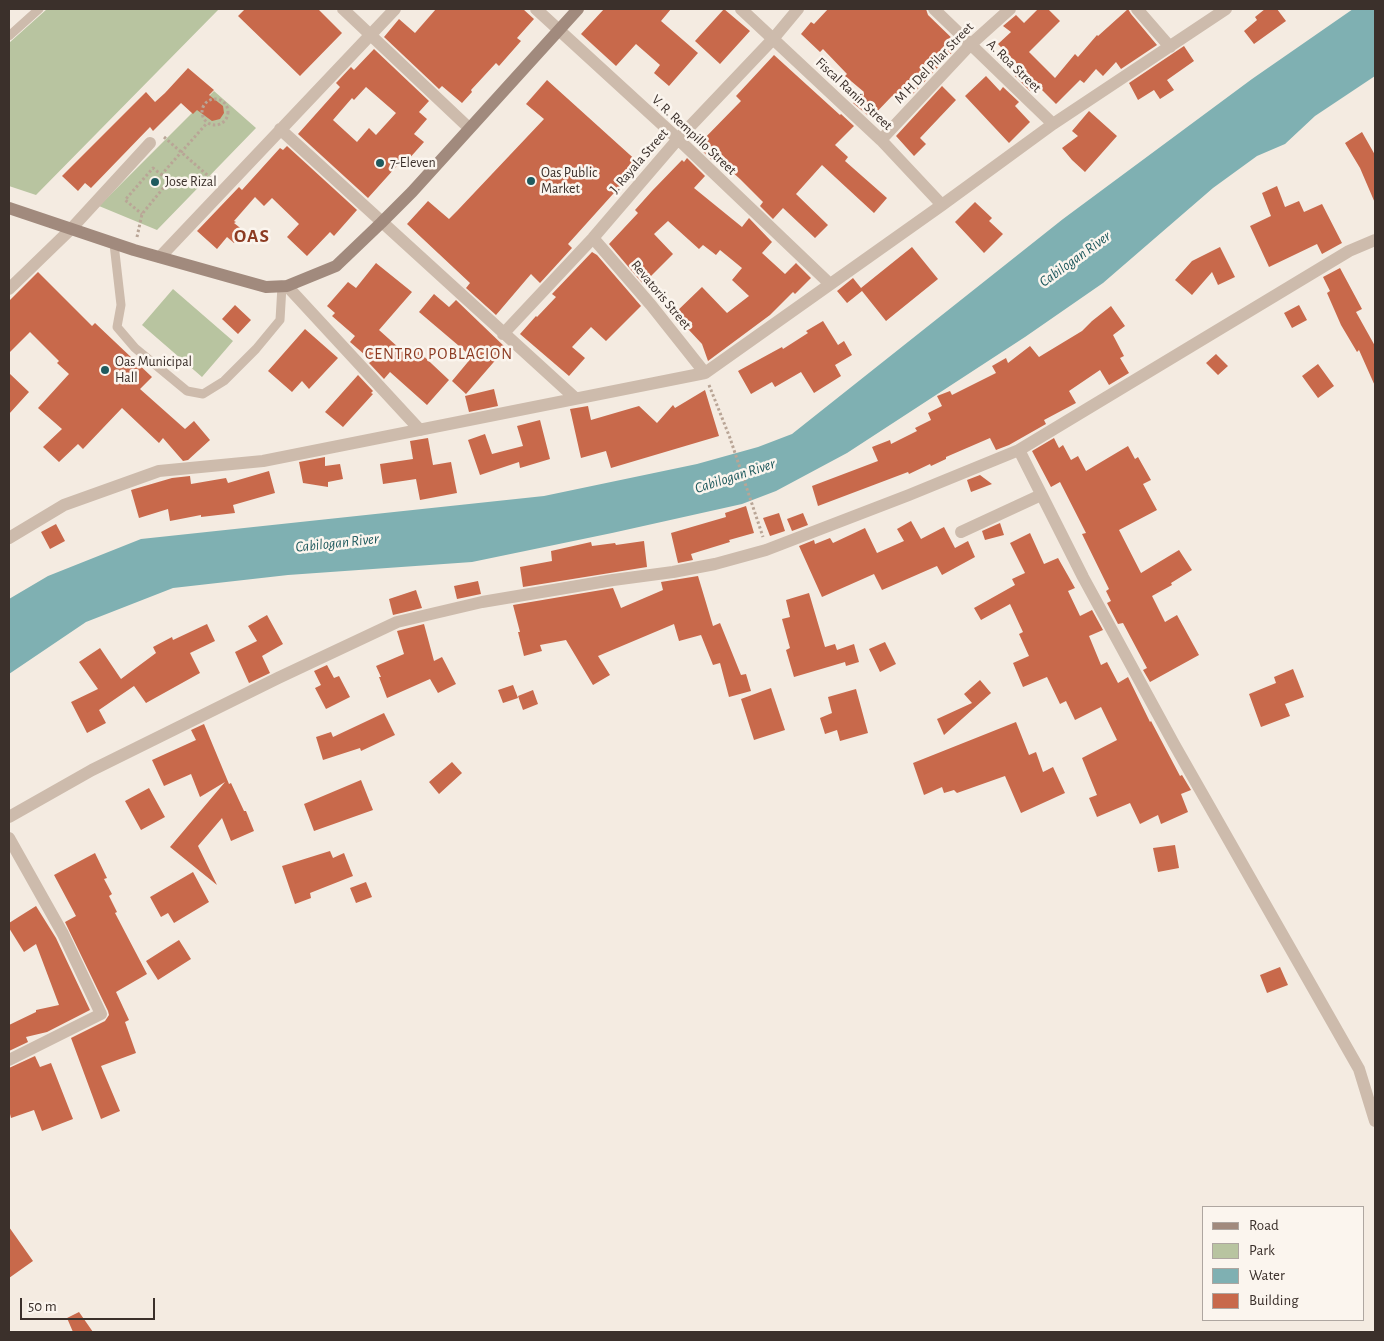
<!DOCTYPE html>
<style>
body{margin:0}
#map{position:relative;width:1384px;height:1341px;overflow:hidden;background:#f4ebe1;font-family:"Alegreya Sans",sans-serif}
canvas{display:block}
.frame{position:absolute;inset:0;border:10px solid #3b302b;pointer-events:none}
.legend{position:absolute;left:1202px;top:1206px;width:162px;height:115px;box-sizing:border-box;background:#fbf5ee;border:1px solid #aea6a0;margin:0;padding:6px 9px;list-style:none;font-size:15px;color:#3b302b}
.legend li{display:flex;align-items:center;gap:10px;height:25px}
.legend b{width:25px;border:1px solid #aea6a0}
.scale{position:absolute;left:20px;top:1298px;width:135px;height:22px;box-sizing:border-box;border:2px solid #3b302b;border-top:0;padding-left:6px;font-size:15px;line-height:18px;white-space:nowrap;color:#3b302b;-webkit-text-stroke:4px #fbf5ee;paint-order:stroke}
</style>
<div id="map">
<canvas width="1384" height="1341"></canvas>
<div class="frame"></div>
<ul class="legend">
<li><b style="height:6px;background:#a18a7d"></b>Road</li>
<li><b style="height:14px;background:#b8c4a0"></b>Park</li>
<li><b style="height:14px;background:#7fb0b2"></b>Water</li>
<li><b style="height:14px;background:#c8694b"></b>Building</li>
</ul>
<div class="scale">50 m</div>
</div>
<script>
const g = document.querySelector('canvas').getContext('2d');
g.lineJoin = 'round';
function fillPath(path, color) {
  g.fillStyle = color;
  g.fill(path, 'evenodd');
}
function shape(rows) {
  const path = new Path2D();
  for (const r of rows) {
    if (r.length === 3) {
      path.moveTo(r[0] + r[2], r[1]);
      path.arc(r[0], r[1], r[2], 0, 2 * Math.PI);
      continue;
    }
    path.moveTo(r[0], r[1]);
    for (let i = 2; i < r.length; i += 2) path.lineTo(r[i], r[i + 1]);
  }
  return path;
}
function stroke(path, color, width, dash) {
  g.strokeStyle = color;
  g.lineWidth = width;
  g.lineCap = dash ? 'butt' : 'round';
  g.setLineDash(dash || []);
  g.stroke(path);
}
function label(font, color, halo, rows, align = 'center') {
  g.font = font + ' "Alegreya Sans",sans-serif';
  g.lineWidth = 5;
  g.setLineDash([]);
  g.textBaseline = 'middle';
  g.strokeStyle = halo;
  g.fillStyle = color;
  for (const [text, x, y, turn = 0] of rows) {
    g.save();
    g.translate(x, y);
    g.rotate((+turn || 0) * Math.PI / 180);
    g.textAlign = isNaN(turn) ? turn : align;
    if (halo) g.strokeText(text, 0, 0);
    g.fillText(text, 0, 0);
    g.restore();
  }
}
fillPath(shape([
 [47,9,219,9,36,195,9,186,9,43],
 [214,91,256,128,157,230,99,206],
 [173,289,233,341,202,377,142,325]
]), '#b8c4a0');
fillPath(shape([
 [1353,9,1375,9,1375,76,1315,116,1285,144,1257,156,1213,188,1103,283,1025,337,847,453,776,491,742,504,612,533,472,562,288,575,173,588,86,622,9,674,9,599,48,576,141,539,544,496,697,464,758,447,792,434,1063,219,1252,79]
]), '#7fb0b2');
fillPath(shape([
 [245,9,318,9,342,33,300,76,238,16],
 [436,9,523,9,534,19,517,38,521,41,499,66,496,63,471,90,472,92,462,103,442,86,439,89,384,37,399,19,415,33],
 [604,9,671,9,661,21,698,53,669,86,654,73,660,65,636,44,616,66,581,34],
 [724,9,750,31,720,64,695,41],
 [828,9,926,9,928,15,959,45,912,95,905,88,894,98,892,96,871,118,853,103,864,92,845,76,847,74,823,49,820,52,801,34,811,22,814,24],
 [1038,9,1048,9,1060,21,1029,52,1055,78,1075,54,1078,57,1097,35,1098,36,1128,9,1131,14,1157,45,1121,69,1116,62,1103,76,1096,69,1084,83,1080,80,1056,104,1037,85,1030,91,1015,76,1022,69,998,44,1011,32,1003,26,1016,15,1024,23],
 [1265,9,1277,9,1286,21,1254,44,1244,31,1257,20,1255,17],
 [1184,46,1194,61,1167,80,1174,90,1160,99,1154,90,1138,100,1129,83],
 [374,49,429,101,419,112,427,119,414,134,424,142,407,161,404,158,368,198,298,134,340,87,336,83,351,67,354,70],
 [366,87,396,113,376,135,369,128,357,142,333,120,352,98,354,100],
 [774,55,840,115,841,114,854,126,835,145,848,157,845,161,887,198,874,213,822,165,796,194,828,225,815,238,783,208,773,219,760,206,763,202,740,179,720,161,717,165,697,146,741,101,736,96],
 [188,68,214,90,209,95,223,106,224,113,220,119,212,121,197,110,193,114,181,103,153,131,150,127,91,188,85,183,78,191,62,176,146,92,155,102,165,93],
 [986,76,1000,91,1003,87,1019,102,1015,106,1030,122,1009,143,965,96],
 [547,80,640,164,568,244,572,248,540,283,531,274,496,315,466,288,470,283,407,224,428,201,449,219,457,211,544,119,526,104],
 [942,86,956,100,920,138,926,144,914,156,896,136],
 [1089,111,1117,136,1085,172,1072,160,1062,148,1078,136,1072,131],
 [1362,132,1375,155,1375,203,1360,168,1345,143],
 [287,146,357,210,334,236,330,232,307,256,287,237,299,224,272,198,264,206,255,197,234,221,236,222,234,223,244,231,234,243,227,237,217,249,197,231,239,187,242,190,280,148,283,150],
 [687,158,705,176,694,188,742,227,749,218,772,242,762,253,785,274,796,263,811,278,795,294,793,292,770,315,708,361,702,344,674,314,702,287,727,313,749,296,732,280,742,268,720,250,716,255,703,245,699,249,668,221,654,234,673,254,643,284,609,244,638,213,635,210,652,191,682,160,684,162],
 [1277,186,1285,207,1299,201,1304,212,1322,204,1342,243,1322,254,1317,244,1269,267,1250,226,1271,216,1262,193],
 [975,202,992,218,989,221,1003,234,984,253,955,222],
 [912,247,938,279,886,321,862,291,847,303,837,291,853,278,861,288],
 [1220,247,1235,277,1218,285,1212,272,1192,295,1175,280,1192,261],
 [592,252,597,255,641,306,606,341,591,327,572,347,585,358,569,376,520,334,536,316,537,317,556,297,552,294],
 [376,263,412,292,379,330,408,356,415,348,449,380,427,405,390,372,384,379,369,363,372,361,350,342,355,336,332,316,335,313,327,306,348,282,356,288],
 [1340,268,1362,309,1356,312,1375,346,1375,386,1359,350,1357,352,1341,325,1327,293,1330,291,1323,277],
 [38,272,92,326,95,323,152,377,140,389,185,429,194,421,210,440,188,460,183,461,163,438,159,443,122,408,83,449,78,444,59,462,43,447,62,429,38,408,69,374,57,363,59,361,30,332,9,353,9,301],
 [434,294,449,307,456,300,506,348,466,394,452,381,472,357,419,312],
 [235,305,251,320,238,334,222,319],
 [1299,305,1307,320,1292,328,1284,313],
 [1111,306,1125,326,1113,335,1124,356,1120,358,1129,373,1109,385,1100,370,1069,391,1076,403,1044,420,1046,424,1009,445,996,450,990,438,946,457,946,459,931,466,930,464,909,474,908,472,818,506,812,486,878,461,872,447,890,440,891,444,917,431,915,428,931,420,928,413,942,406,937,396,950,391,952,395,996,373,992,366,1006,358,1008,363,1030,346,1039,357,1082,331,1092,321],
 [823,321,838,345,844,341,852,355,835,365,841,376,814,393,801,372,775,387,772,382,751,394,738,371,782,347,783,349,808,333,806,331],
 [305,329,338,358,309,389,302,381,292,392,268,371],
 [1216,354,1228,366,1218,375,1206,363],
 [1318,364,1334,386,1318,398,1302,376],
 [9,373,29,392,9,414],
 [358,375,373,391,371,393,373,394,343,427,325,412],
 [494,389,498,406,469,412,465,396],
 [705,390,719,436,611,468,606,451,581,458,570,409,588,406,591,420,639,406,657,423,673,405,675,408],
 [540,420,550,459,520,468,519,462,480,475,468,440,485,434,492,454,523,446,517,426],
 [428,438,433,465,451,462,457,493,420,500,416,479,383,484,380,464,413,459,410,441],
 [1054,438,1059,448,1063,445,1071,460,1078,456,1086,471,1128,446,1135,459,1138,457,1151,480,1143,484,1157,510,1119,530,1141,573,1179,550,1192,570,1171,583,1172,585,1152,596,1165,622,1177,615,1199,655,1150,682,1143,670,1147,668,1123,623,1118,624,1107,603,1111,601,1106,591,1109,589,1082,534,1086,533,1060,482,1051,487,1032,451],
 [325,457,325,466,340,464,343,479,328,482,328,487,303,483,299,462],
 [269,471,275,493,233,505,235,513,201,517,201,515,170,521,168,509,139,518,131,490,172,478,190,476,191,484,226,478,228,483],
 [980,475,992,484,971,492,967,480],
 [746,506,754,533,729,540,730,542,691,554,693,560,678,563,671,533,726,517,725,513],
 [779,513,785,531,770,536,763,518],
 [803,513,808,525,792,531,787,519],
 [911,521,921,539,944,527,955,548,968,541,975,557,942,575,937,566,882,590,874,574,822,597,799,546,814,540,815,544,830,538,833,543,865,528,877,553,904,541,897,529],
 [1000,523,1004,535,985,540,982,531],
 [56,524,65,541,50,549,41,532],
 [1030,533,1044,564,1058,558,1075,588,1068,591,1080,616,1092,610,1103,630,1089,636,1101,665,1107,662,1118,683,1128,677,1150,722,1151,721,1180,776,1182,775,1191,790,1181,794,1188,812,1161,824,1158,815,1140,824,1130,803,1097,817,1089,798,1097,795,1082,758,1117,740,1101,707,1075,720,1066,701,1060,704,1047,677,1023,687,1013,663,1029,656,1019,634,1023,632,1010,604,981,620,974,608,1015,585,1012,579,1025,573,1010,543],
 [644,541,647,567,523,587,520,567,552,561,551,551,591,542,592,546,615,543,616,545],
 [698,576,713,626,720,623,741,675,746,674,751,691,729,697,720,663,713,665,701,635,679,641,674,624,598,656,610,675,593,685,566,640,540,645,542,651,524,656,518,632,520,632,513,605,613,588,621,608,663,590,661,582],
 [478,581,481,594,457,599,454,586],
 [416,590,422,608,393,615,389,599],
 [809,593,825,647,835,644,837,650,854,644,859,662,846,666,845,662,794,677,786,650,790,648,782,619,790,617,786,600],
 [267,615,283,644,262,656,270,673,249,683,235,652,257,641,248,626],
 [207,624,215,641,190,653,200,673,146,703,134,686,99,710,106,723,87,733,71,702,98,689,79,662,100,648,121,679,156,653,153,647,172,637,173,640],
 [424,624,434,661,442,657,456,684,438,693,430,679,387,698,379,677,381,677,376,666,404,654,397,631],
 [885,642,896,664,880,672,869,649],
 [327,665,334,678,339,676,350,697,326,709,315,688,321,685,314,671],
 [1293,669,1304,697,1285,704,1290,716,1261,727,1249,694,1276,683,1274,677],
 [980,680,991,693,944,735,937,719,972,703,964,694],
 [513,685,518,698,503,703,498,690],
 [771,688,785,730,754,740,741,699],
 [856,689,868,733,840,741,837,730,825,734,820,718,832,713,828,697],
 [533,690,538,704,523,710,518,696],
 [384,713,395,735,361,751,360,748,323,760,316,737,331,732,333,737],
 [1016,722,1029,755,1036,752,1043,772,1053,767,1065,793,1021,813,1005,776,957,793,954,790,944,793,942,787,924,795,913,763],
 [204,724,229,784,231,783,244,811,246,811,254,831,231,841,222,818,198,846,217,885,170,847,225,782,200,797,191,774,164,786,152,760,196,740,191,730],
 [452,762,462,773,439,794,429,782],
 [361,780,373,810,314,831,304,804],
 [149,788,165,817,141,830,125,801],
 [1175,845,1179,868,1158,872,1153,848],
 [330,851,333,858,344,853,353,876,310,893,311,898,295,904,282,866],
 [95,853,107,878,104,879,112,894,109,896,117,912,115,913,147,974,116,992,129,1020,125,1022,136,1053,101,1066,120,1111,101,1119,71,1038,105,1021,109,1015,108,1011,65,922,76,916,54,875],
 [193,872,209,902,174,923,168,913,161,917,150,897],
 [366,882,372,897,356,903,350,888],
 [36,906,56,938,90,1010,47,1032,26,1037,28,1042,9,1051,9,1025,36,1012,36,1010,59,1005,36,944,24,952,9,928,9,923],
 [179,940,191,959,158,980,146,961],
 [1280,967,1288,985,1267,993,1260,975],
 [35,1056,40,1067,51,1063,73,1119,42,1131,34,1110,11,1118,9,1110,9,1068],
 [9,1227,33,1261,9,1278],
 [79,1312,93,1332,73,1332,67,1318]
]), '#c8694b');
stroke(shape([
 [215,112,13],
 [164,137,214,181],
 [161,175,207,123],
 [137,237,142,214,169,181,153,168,125,200,142,214],
 [709,385,730,438,763,537]
]), '#b9a596', 3, [2.5, 2.5]);
stroke(shape([
 [9,36,39,9],
 [114,244,121,305,117,327,135,348,187,391,203,394,224,381,256,349,280,320,282,286]
]), '#cdbbac', 9);
stroke(shape([
 [343,9,469,128],
 [536,9,678,139,830,284],
 [741,9,881,140,942,205],
 [934,9,1053,124],
 [1137,9,1170,47],
 [280,129,574,397],
 [881,140,970,45,1010,9],
 [593,238,651,305,705,373],
 [160,257,395,9],
 [287,286,420,430],
 [9,289,71,229,150,143],
 [503,334,593,238,678,139,773,39,798,9],
 [1019,450,1083,577,1174,744,1359,1069,1375,1121],
 [961,532,1041,495],
 [9,538,64,505,159,471,263,461,705,373,942,205,1053,124,1226,9],
 [9,817,92,770,278,678,397,622,482,602,613,580,673,572,715,564,766,550,909,495,1019,450,1349,251,1375,240],
 [9,838,63,934,101,1014,9,1060]
]), '#cdbbac', 12);
stroke(shape([
 [9,208,134,250,230,277,266,287,287,286,336,266,381,223,412,192,578,9]
]), '#a18a7d', 12);
for (const [x, y, r, color] of [
 [380,163,5,"#1f5a5e"],
 [531,181,5,"#1f5a5e"],
 [155,182,5,"#1f5a5e"],
 [105,370,5,"#1f5a5e"]
]) {
  const dot = new Path2D();
  dot.arc(x, y, r, 0, 2 * Math.PI);
  g.fillStyle = color;
  g.fill(dot);
  stroke(dot, '#fbf5ee', 2);
}
label('14px', '#3b302b', '#fbf5ee', [
 ["M H Del Pilar Street",934,63,-46],
 ["A. Roa Street",1014,66,44],
 ["Fiscal Ranin Street",854,94,43],
 ["V. R. Rempillo Street",694,135,43],
 ["J. Rayala Street",639,161,-49],
 ["Revatoris Street",661,295,50]
]);
label('14px', '#3b302b', '#fbf5ee', [
 ["7-Eleven",390,163],
 ["Oas Public",541,173],
 ["Market",541,189],
 ["Jose Rizal",165,182],
 ["Oas Municipal",115,362],
 ["Hall",115,378]
], 'left');
label('italic 15px', '#1f5a5e', '#fbf5ee', [
 ["Cabilogan River",1075,259,-36],
 ["Cabilogan River",735,476,-18],
 ["Cabilogan River",337,543,-6]
]);
g.letterSpacing = '1px';
label('16px', '#8c3b22', '#fbf5ee', [
 ["CENTRO POBLACION",439,354]
]);
g.letterSpacing = '0px';
g.letterSpacing = '1px';
label('bold 19px', '#8c3b22', '#fbf5ee', [
 ["OAS",252,236]
]);
g.letterSpacing = '0px';
</script>
